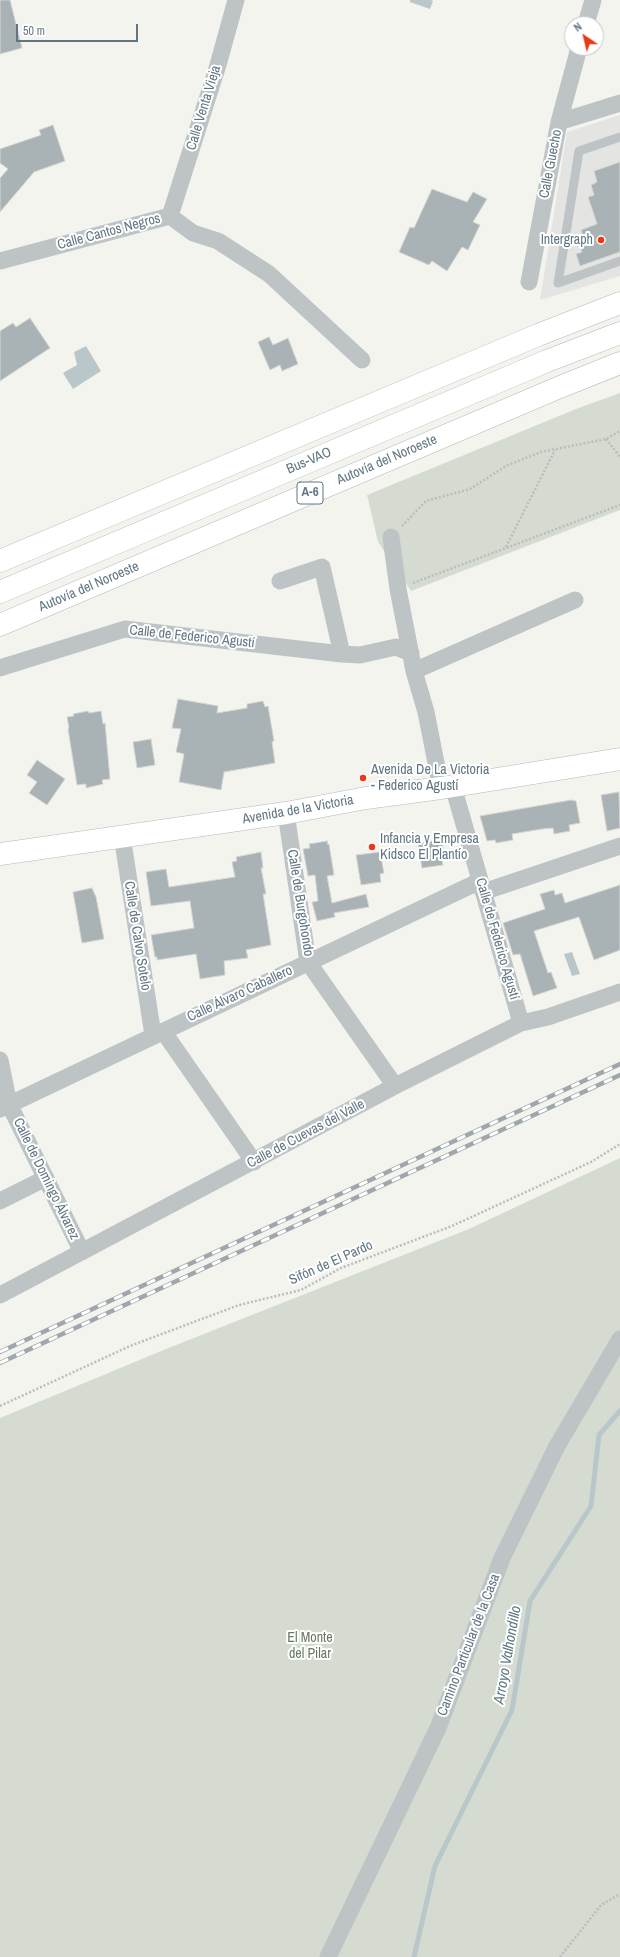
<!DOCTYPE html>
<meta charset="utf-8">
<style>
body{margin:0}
#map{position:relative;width:620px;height:1957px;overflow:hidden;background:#f4f4ef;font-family:"Archivo Narrow",sans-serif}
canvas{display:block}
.north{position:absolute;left:564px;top:16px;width:40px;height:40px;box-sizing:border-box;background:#fff;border:1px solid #c0c8cd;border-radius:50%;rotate:325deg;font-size:11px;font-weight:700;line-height:16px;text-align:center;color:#617682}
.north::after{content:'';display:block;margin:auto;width:14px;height:18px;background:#ee3716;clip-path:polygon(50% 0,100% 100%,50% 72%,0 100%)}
.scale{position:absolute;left:16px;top:24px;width:122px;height:18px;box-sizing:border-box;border:2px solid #617682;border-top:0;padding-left:5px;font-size:12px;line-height:14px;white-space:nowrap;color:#617682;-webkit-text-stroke:3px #fff;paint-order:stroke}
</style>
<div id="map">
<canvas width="620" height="1957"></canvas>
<div class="north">N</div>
<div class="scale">50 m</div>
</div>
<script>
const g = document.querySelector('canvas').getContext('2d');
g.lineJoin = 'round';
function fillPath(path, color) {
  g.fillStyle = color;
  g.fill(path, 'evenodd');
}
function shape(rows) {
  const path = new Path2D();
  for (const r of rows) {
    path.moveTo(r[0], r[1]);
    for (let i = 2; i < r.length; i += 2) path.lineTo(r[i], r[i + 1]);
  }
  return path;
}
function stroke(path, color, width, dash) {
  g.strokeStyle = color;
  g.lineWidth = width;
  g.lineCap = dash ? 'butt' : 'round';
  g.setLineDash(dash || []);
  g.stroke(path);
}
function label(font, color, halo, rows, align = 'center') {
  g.font = font + ' "Archivo Narrow",sans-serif';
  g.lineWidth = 4;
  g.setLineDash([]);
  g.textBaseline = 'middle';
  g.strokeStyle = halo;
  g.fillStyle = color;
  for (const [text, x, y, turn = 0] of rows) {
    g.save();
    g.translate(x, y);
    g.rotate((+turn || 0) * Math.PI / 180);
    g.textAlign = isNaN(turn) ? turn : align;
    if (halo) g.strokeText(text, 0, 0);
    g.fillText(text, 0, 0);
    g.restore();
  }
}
fillPath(shape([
 [620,115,620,276,540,300,567,132]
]), '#e4e5e3');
fillPath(shape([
 [620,393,620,510,411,591,378,542,367,495,576,409],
 [620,1158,620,1957,0,1957,0,1418,166,1349,469,1229]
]), '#d5dbd0');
fillPath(shape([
 [410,0,431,0,433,1,430,9,410,2],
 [86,346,101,371,73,389,63,373,77,365,74,352],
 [572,952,580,974,572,976,564,954]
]), '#b9c7cb');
stroke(shape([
 [414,1957,435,1866,512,1710,530,1601,591,1506,599,1435,620,1411]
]), '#b9c7cb', 5);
const building = shape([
 [0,0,10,0,22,48,0,54,0,0],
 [53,125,65,161,34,172,0,212,0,178,8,169,0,163,0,149,41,135,39,130,53,125],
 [620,162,620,252,580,266,576,254,582,252,578,242,584,239,581,230,597,224,588,197,594,195,591,185,597,182,594,171,620,162],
 [432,189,467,202,473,192,487,199,473,222,480,225,468,250,462,247,447,271,432,261,429,265,399,252,410,227,414,228,432,189],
 [30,318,50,348,0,381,0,331,13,323,16,327,30,318],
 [269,337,273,345,288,338,298,364,282,371,280,365,270,370,258,342,269,337],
 [178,699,218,706,217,713,247,708,247,704,263,701,265,707,268,706,274,741,272,742,275,763,224,772,221,790,179,782,184,754,176,752,181,729,172,728,178,699],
 [88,711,89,713,101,711,103,724,105,723,110,779,102,780,103,784,86,788,86,784,77,785,68,729,69,728,67,717,74,716,73,714,88,711],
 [151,739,155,765,137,768,133,742,151,739],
 [37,760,65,779,47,805,29,793,37,782,27,775,37,760],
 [619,792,620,828,607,831,601,795,619,792],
 [571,800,576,801,580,823,569,825,570,831,554,834,553,828,542,829,512,834,513,840,496,843,495,840,487,841,480,816,571,800],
 [442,840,444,855,441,855,443,865,422,868,418,843,442,840],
 [327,841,328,845,329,844,334,875,327,876,332,903,366,894,369,907,334,913,335,917,317,921,312,902,318,901,315,875,308,876,303,849,310,848,309,844,327,841],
 [261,852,263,868,261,868,266,894,263,894,271,945,246,950,248,958,224,961,225,975,200,979,196,954,157,960,157,957,155,957,151,935,194,928,190,901,151,906,146,872,166,869,169,887,235,877,232,862,237,861,236,857,261,852],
 [380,852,384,873,380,874,381,882,361,885,356,855,380,852],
 [620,885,620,950,594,960,579,917,534,931,548,973,551,972,557,988,533,996,520,954,513,955,503,923,545,909,540,894,554,890,555,895,562,893,565,903,620,885],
 [92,888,96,897,104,939,82,943,73,892,92,888]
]);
fillPath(building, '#a9b3b6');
stroke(building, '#d5d5d2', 1);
const secondary = shape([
 [0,854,286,813,366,798,441,788,620,759]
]);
const highway = shape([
 [0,561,538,335,620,303],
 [0,592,547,361,620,333],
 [0,625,560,387,620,363]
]);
stroke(secondary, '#b3b9bd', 23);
stroke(highway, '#b3b8ba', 23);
stroke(shape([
 [606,439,620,457],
 [402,526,426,501,470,489,506,466,541,452,606,439,620,431],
 [506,547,555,450],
 [413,583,620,505],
 [0,1406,130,1346,239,1305,301,1290,341,1268,452,1226,591,1162,620,1144],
 [560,1957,601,1905,620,1894]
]), '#babdbf', 2.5, [2, 2]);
stroke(shape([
 [620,137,579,151,558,283,620,261]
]), '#bec4c6', 9);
stroke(shape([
 [586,24,593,0],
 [559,122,620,103],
 [170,216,218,65,236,0],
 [0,261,170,216,193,233,218,241,269,274,362,360],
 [529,282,559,122,579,48],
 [391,537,398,589,414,671,426,712,441,788],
 [280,581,322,567,342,654],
 [0,668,125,629,342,654,360,655,396,647,411,653],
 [414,671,575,600],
 [453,786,521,1023],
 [286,813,308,962,395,1086],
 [122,836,153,1035],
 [483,892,620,846],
 [163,1031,254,1162],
 [0,1060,9,1104,82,1252],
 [0,1109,480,881],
 [0,1201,46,1178],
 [0,1295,395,1086,521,1023,548,1017,620,992],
 [328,1957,438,1728,502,1558,557,1446,620,1339]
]), '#bec4c6', 17);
stroke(secondary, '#fff', 22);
stroke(highway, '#fff', 22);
const rail = shape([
 [0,1352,620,1064],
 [0,1363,620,1075]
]);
stroke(rail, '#9fa7ac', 4.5);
stroke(rail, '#fff', 3, [9]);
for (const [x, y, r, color] of [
 [601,240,4,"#ee3716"],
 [363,778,4,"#ee3716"],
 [372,847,4,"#ee3716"]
]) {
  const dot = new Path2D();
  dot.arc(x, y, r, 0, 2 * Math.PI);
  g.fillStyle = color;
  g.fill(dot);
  stroke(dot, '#fff', 1.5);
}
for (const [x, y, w] of [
 [310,493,26]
]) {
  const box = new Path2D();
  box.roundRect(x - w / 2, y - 11, w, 22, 3);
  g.fillStyle = '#fff';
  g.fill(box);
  stroke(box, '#617682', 1);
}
label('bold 13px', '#617682', null, [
 ["A-6",310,493]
]);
label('14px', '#617682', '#fff', [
 ["Calle Venta Vieja",204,108,-73],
 ["Calle Guecho",551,164,-79],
 ["Calle Cantos Negros",109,232,-15],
 ["Autovía del Noroeste",387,460,-23],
 ["Bus-VAO",309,461,-23],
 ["Autovía del Noroeste",89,587,-23],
 ["Calle de Federico Agustí",192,637,6],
 ["Avenida de la Victoria",298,810,-10],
 ["Calle de Burgohondo",300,903,81],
 ["Calle de Calvo Sotelo",137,936,81],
 ["Calle de Federico Agustí",497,939,74],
 ["Calle Álvaro Caballero",240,994,-25],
 ["Calle de Cuevas del Valle",306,1134,-28],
 ["Calle de Domingo Álvarez",46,1179,64],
 ["Sifón de El Pardo",331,1263,-24],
 ["Camino Particular de la Casa",469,1645,-69]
]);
label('14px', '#617682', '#fff', [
 ["Intergraph",593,240,"right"],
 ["Avenida De La Victoria",371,770],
 ["- Federico Agustí",371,786],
 ["Infancia y Empresa",380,839],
 ["Kidsco El Plantío",380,855]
], 'left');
label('14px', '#677960', '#fff', [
 ["El Monte",310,1638],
 ["del Pilar",310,1654]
]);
label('italic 15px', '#5c7980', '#fff', [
 ["Arroyo Valhondillo",508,1655,-80]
]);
</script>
